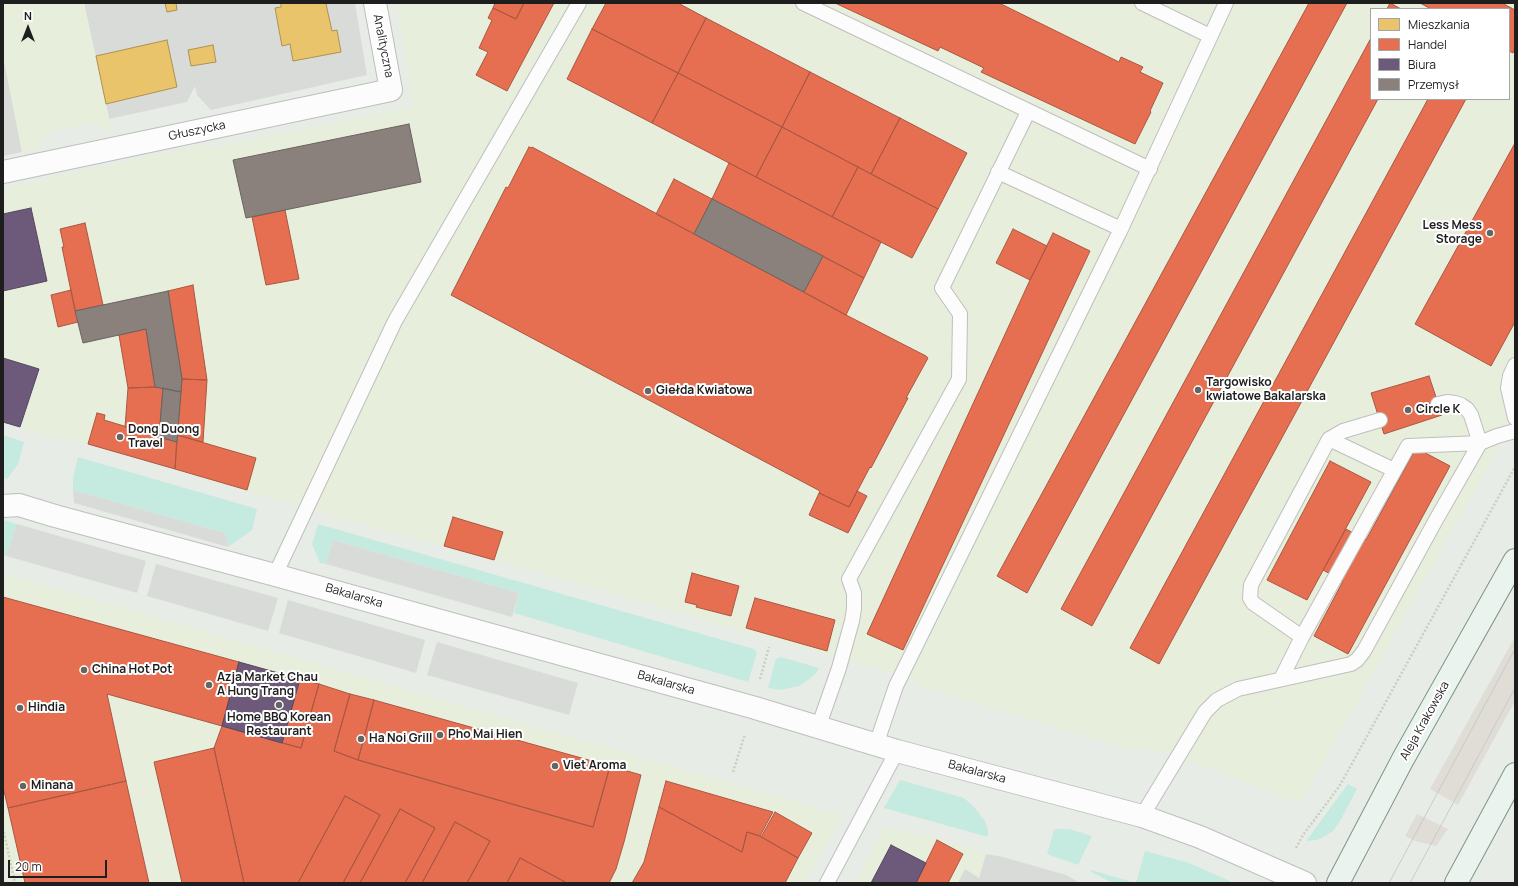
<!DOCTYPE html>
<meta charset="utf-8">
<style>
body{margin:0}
#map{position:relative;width:1518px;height:886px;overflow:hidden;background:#e7ece7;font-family:Manrope,sans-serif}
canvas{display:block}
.frame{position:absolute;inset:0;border:4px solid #1e1e1e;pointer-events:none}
.legend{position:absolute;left:1370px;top:8px;width:140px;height:92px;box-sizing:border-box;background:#fff;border:1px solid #a5a5a5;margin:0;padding:5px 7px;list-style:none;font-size:12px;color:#1e1e1e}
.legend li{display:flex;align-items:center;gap:8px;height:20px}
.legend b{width:20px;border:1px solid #a5a5a5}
.north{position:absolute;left:8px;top:8px;width:40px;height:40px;-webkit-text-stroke:3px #fff;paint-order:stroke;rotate:0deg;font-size:11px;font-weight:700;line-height:16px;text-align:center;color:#1e1e1e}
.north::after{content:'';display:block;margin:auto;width:14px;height:18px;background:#1e1e1e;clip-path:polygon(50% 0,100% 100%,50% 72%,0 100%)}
.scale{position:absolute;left:8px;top:860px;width:99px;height:18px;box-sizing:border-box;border:2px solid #1e1e1e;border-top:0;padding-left:5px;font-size:12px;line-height:14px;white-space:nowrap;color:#1e1e1e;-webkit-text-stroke:3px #fff;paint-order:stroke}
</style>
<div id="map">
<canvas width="1518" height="886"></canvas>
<div class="frame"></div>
<ul class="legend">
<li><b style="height:11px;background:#e9c46a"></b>Mieszkania</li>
<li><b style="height:11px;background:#e76f51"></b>Handel</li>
<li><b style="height:11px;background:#6d597a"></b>Biura</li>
<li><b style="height:11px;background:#8a817c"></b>Przemysł</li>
</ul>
<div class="north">N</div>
<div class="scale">20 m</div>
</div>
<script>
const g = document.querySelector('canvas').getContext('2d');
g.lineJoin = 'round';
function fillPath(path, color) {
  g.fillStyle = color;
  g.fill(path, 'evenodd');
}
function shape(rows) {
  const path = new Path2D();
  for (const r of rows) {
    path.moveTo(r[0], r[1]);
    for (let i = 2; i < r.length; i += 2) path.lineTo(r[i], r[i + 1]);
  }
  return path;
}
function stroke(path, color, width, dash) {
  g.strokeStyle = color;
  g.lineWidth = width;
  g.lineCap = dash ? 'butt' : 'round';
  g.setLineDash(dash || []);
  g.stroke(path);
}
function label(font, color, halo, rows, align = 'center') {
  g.font = font + ' Manrope,sans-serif';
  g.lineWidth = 4;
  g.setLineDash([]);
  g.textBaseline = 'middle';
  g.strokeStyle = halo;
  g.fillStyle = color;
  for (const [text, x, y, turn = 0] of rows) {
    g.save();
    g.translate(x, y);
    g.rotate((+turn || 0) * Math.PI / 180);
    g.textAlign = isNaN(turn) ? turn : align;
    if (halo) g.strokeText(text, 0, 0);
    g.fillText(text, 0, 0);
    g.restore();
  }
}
fillPath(shape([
 [84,3,355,3,367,75,211,110,197,95,195,86,187,102,109,119],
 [3,55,22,152,3,156]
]), '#d9dbd8');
fillPath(shape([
 [3,3,84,3,112,132,90,123,52,132,36,149,22,152,3,55],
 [396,3,1515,3,1515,418,1300,804,1191,761,1143,747,1140,753,913,684,914,680,494,560,293,505,65,437,64,441,3,422,3,188,203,144,211,147,413,106],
 [1371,9,1509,9,1509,99,1371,99],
 [3,573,842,815,805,883,9,883,3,857],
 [885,826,972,848,986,854,1080,883,854,883]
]), '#e8eedc');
fillPath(shape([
 [1515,637,1515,701,1458,805,1430,789],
 [1417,814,1448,829,1436,846,1415,841,1405,836]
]), '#e0dcd6');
fillPath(shape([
 [3,435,24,442,18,464,7,479,3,477],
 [78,457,257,509,252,530,228,547,225,533,73,490,73,478],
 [3,520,17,524,6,556,3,555],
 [318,524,754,649,757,653,748,682,514,613,519,593,333,540,326,564,320,563,312,544],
 [781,657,819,668,816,673,808,680,799,686,781,690,768,688,776,659],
 [900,780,964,798,974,807,985,821,988,831,988,837,884,808],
 [1348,784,1357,789,1340,821,1333,831,1325,836,1317,840,1306,841],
 [1057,829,1069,829,1092,836,1078,865,1047,854,1054,830],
 [1145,851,1189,863,1234,883,1112,883,1090,871,1091,870,1136,883]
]), '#c5eadf');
fillPath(shape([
 [73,490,225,533,228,547,74,503],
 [17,524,146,561,137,593,6,556],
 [333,540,519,593,512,617,326,564],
 [156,564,278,598,268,631,147,596],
 [288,600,425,640,416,673,279,633],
 [437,642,578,683,569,715,427,675],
 [986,854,1003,857,1066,875,1080,883,958,883,965,869,979,878]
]), '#d9dbd9');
const homes = shape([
 [165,3,176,3,177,10,167,12,165,3],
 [281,3,330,3,326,4,332,31,337,30,341,52,293,61,290,44,282,46,275,8,281,7,281,3],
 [167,40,177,87,106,104,96,56,167,40],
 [213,45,216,62,191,66,188,50,213,45]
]);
fillPath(homes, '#e9c46a');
stroke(homes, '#ac9253', 1);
const shops = shape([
 [495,3,524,3,516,19,493,8,495,3],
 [524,3,554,3,507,91,476,75,488,52,479,48,492,20,488,18,493,8,516,19,524,3],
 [606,3,678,3,706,18,678,73,592,29,606,3],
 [835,3,999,3,1119,62,1121,57,1143,67,1140,72,1163,83,1150,111,1151,112,1135,144,981,72,984,68,940,47,938,51,835,3],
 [1309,3,1347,3,1027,593,997,576,1309,3],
 [1390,3,1401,9,1387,9,1390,3],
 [1420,3,1502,3,1515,10,1515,48,1513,53,1509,51,1509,9,1431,9,1420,3],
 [706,18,810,72,782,127,678,73,706,18],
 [592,29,678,73,652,123,567,79,592,29],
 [1371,38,1371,99,1378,99,1092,626,1061,609,1371,38],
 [810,72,900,118,871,174,782,127,810,72],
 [678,73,782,127,756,177,652,123,678,73],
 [1428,99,1466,99,1159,664,1130,648,1428,99],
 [900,118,967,153,938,209,871,174,900,118],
 [782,127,858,167,832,217,756,177,782,127],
 [1515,143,1515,322,1491,366,1415,324,1515,143],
 [529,147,531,148,532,147,846,315,926,356,928,358,906,398,908,398,871,468,870,467,849,507,819,493,820,491,451,295,506,187,508,188,529,147],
 [729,163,881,242,864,278,712,199,729,163],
 [858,167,938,209,912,258,832,217,858,167],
 [674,179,712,199,694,234,656,214,674,179],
 [285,210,299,279,266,285,252,217,285,210],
 [85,223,103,305,75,311,62,247,64,247,60,229,85,223],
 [1013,229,1047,246,1030,280,996,263,1013,229],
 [1053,233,1090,251,903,650,867,634,1030,280,1053,233],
 [823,256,864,278,846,315,804,292,823,256],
 [193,285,207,380,182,379,168,291,193,285],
 [71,290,78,322,58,327,51,295,71,290],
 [146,329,155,387,128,388,119,335,146,329],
 [1429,376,1442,415,1384,434,1371,393,1429,376],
 [182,379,207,380,203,442,177,435,182,379],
 [155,387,163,388,159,437,125,427,128,388,155,387],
 [97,413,105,415,104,420,177,442,175,469,88,444,97,413],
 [177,435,256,458,247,490,175,469,177,435],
 [1416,448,1450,466,1348,654,1314,636,1343,581,1323,570,1346,529,1366,540,1416,448],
 [1330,461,1371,482,1307,600,1267,580,1330,461],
 [857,491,867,496,848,533,809,515,819,493,849,507,857,491],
 [453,517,503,532,494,560,444,546,453,517],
 [692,573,739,586,731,616,696,607,697,605,685,602,692,573],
 [3,597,239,662,222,726,107,694,126,781,8,808,3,787,3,597],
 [755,598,835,620,827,651,746,628,755,598],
 [300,679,319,684,301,748,282,743,300,679],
 [319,684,350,694,334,751,358,760,585,825,593,827,610,766,641,775,624,842,616,869,609,883,567,883,520,858,507,883,467,883,490,841,455,822,422,883,405,883,435,828,400,809,360,883,343,883,380,815,345,796,298,883,244,883,214,748,222,726,301,748,319,684],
 [350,694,374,700,358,760,334,751,350,694],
 [374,700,610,766,593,827,358,760,374,700],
 [214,748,244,883,182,883,154,762,214,748],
 [126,781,149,883,25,883,8,808,126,781],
 [666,781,773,812,760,836,747,832,742,852,659,807,666,781],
 [345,796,380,815,343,883,298,883,345,796],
 [659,807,742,852,747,832,760,836,798,858,785,883,632,883,644,862,659,807],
 [400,809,435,828,405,883,360,883,400,809],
 [775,812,812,833,798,858,761,837,775,812],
 [455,822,490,841,467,883,422,883,455,822],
 [937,840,963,854,948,883,916,883,937,840],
 [520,858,567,883,507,883,520,858]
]);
fillPath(shops, '#e76f51');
stroke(shops, '#ab5742', 1);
const offices = shape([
 [31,208,47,281,3,291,3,214,31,208],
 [3,358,39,369,20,427,3,422,3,358],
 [239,662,300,679,282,743,222,726,239,662],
 [891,845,926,863,916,883,871,883,891,845]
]);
fillPath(offices, '#6d597a');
stroke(offices, '#55475e', 1);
const industry = shape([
 [409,124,421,182,246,218,233,160,409,124],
 [712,199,823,256,804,292,694,234,712,199],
 [168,291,182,379,181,392,155,387,146,329,83,343,75,311,168,291],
 [163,388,181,392,177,442,159,437,163,388]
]);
fillPath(industry, '#8a817c');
stroke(industry, '#6a6360', 1);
const service = shape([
 [803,3,1150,169],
 [1142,3,1210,36],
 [998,172,1121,229],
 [1515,365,1510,376,1508,388,1515,418],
 [1329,439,1394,470],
 [275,575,395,321,579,3],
 [1302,637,1253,603,1250,598,1251,585,1329,439,1343,431,1380,420],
 [1281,679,1302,637,1408,446,1480,443,1497,436,1515,431],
 [818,728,839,668,852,621,854,609,854,593,849,579,959,379,960,314,942,288,1028,112],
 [876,745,896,686,1121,229,1226,3],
 [1142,816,1205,712,1217,700,1238,689,1351,664,1357,660,1364,651,1437,518,1480,443,1471,415,1467,409,1461,405,1455,403,1447,402,1438,404],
 [827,883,897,751]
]);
const minor = shape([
 [3,172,391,90,375,3],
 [3,506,19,505,55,516,275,575,752,707,897,751,1142,816,1200,837,1305,883]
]);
const secondary = shape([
 [1338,883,1403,759,1515,560],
 [1456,883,1515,774]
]);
stroke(service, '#bdbfbd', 16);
stroke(minor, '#bdbfbd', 24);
stroke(secondary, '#7e9686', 24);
stroke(shape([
 [760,679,769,647],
 [733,772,745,734],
 [3,828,15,883],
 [1296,848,1303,835,1338,788,1344,778,1515,467]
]), '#c9cfc0', 2.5, [2, 2]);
stroke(service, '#fbfcfb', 14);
stroke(minor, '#fbfcfb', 22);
stroke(secondary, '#eaf3ed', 22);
stroke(shape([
 [1389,883,1515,649],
 [1410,883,1515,688]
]), '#c9cac9', 1);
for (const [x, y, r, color] of [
 [1490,233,4,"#646664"],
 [1198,390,4,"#646664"],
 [648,391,4,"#646664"],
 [1408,410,4,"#646664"],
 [120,437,4,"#646664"],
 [84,670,4,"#646664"],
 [209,685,4,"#646664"],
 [279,705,4,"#646664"],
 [20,708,4,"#646664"],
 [440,735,4,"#646664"],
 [361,739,4,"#646664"],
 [555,766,4,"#646664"],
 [23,786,4,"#646664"]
]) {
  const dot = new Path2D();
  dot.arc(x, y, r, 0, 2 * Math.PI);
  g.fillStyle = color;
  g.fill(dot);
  stroke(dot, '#fff', 1.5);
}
label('12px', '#1e1e1e', '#fff', [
 ["Analityczna",383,46,79],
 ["Głuszycka",197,131,-12],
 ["Bakalarska",354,596,16],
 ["Bakalarska",666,683,16],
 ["Aleja Krakowska",1425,721,-61],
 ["Bakalarska",977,772,15]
]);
label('bold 12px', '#1e1e1e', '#fff', [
 ["Less Mess",1482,226,"right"],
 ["Storage",1482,240,"right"],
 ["Targowisko",1206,383],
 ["kwiatowe Bakalarska",1206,397],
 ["Giełda Kwiatowa",656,391],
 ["Circle K",1416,410],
 ["Dong Duong",128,430],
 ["Travel",128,444],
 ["China Hot Pot",92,670],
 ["Azja Market Chau",217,678],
 ["A Hung Trang",217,692],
 ["Hindia",28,708],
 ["Home BBQ Korean",279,718,"center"],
 ["Restaurant",279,732,"center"],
 ["Pho Mai Hien",448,735],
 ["Ha Noi Grill",369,739],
 ["Viet Aroma",563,766],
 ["Minana",31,786]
], 'left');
</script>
